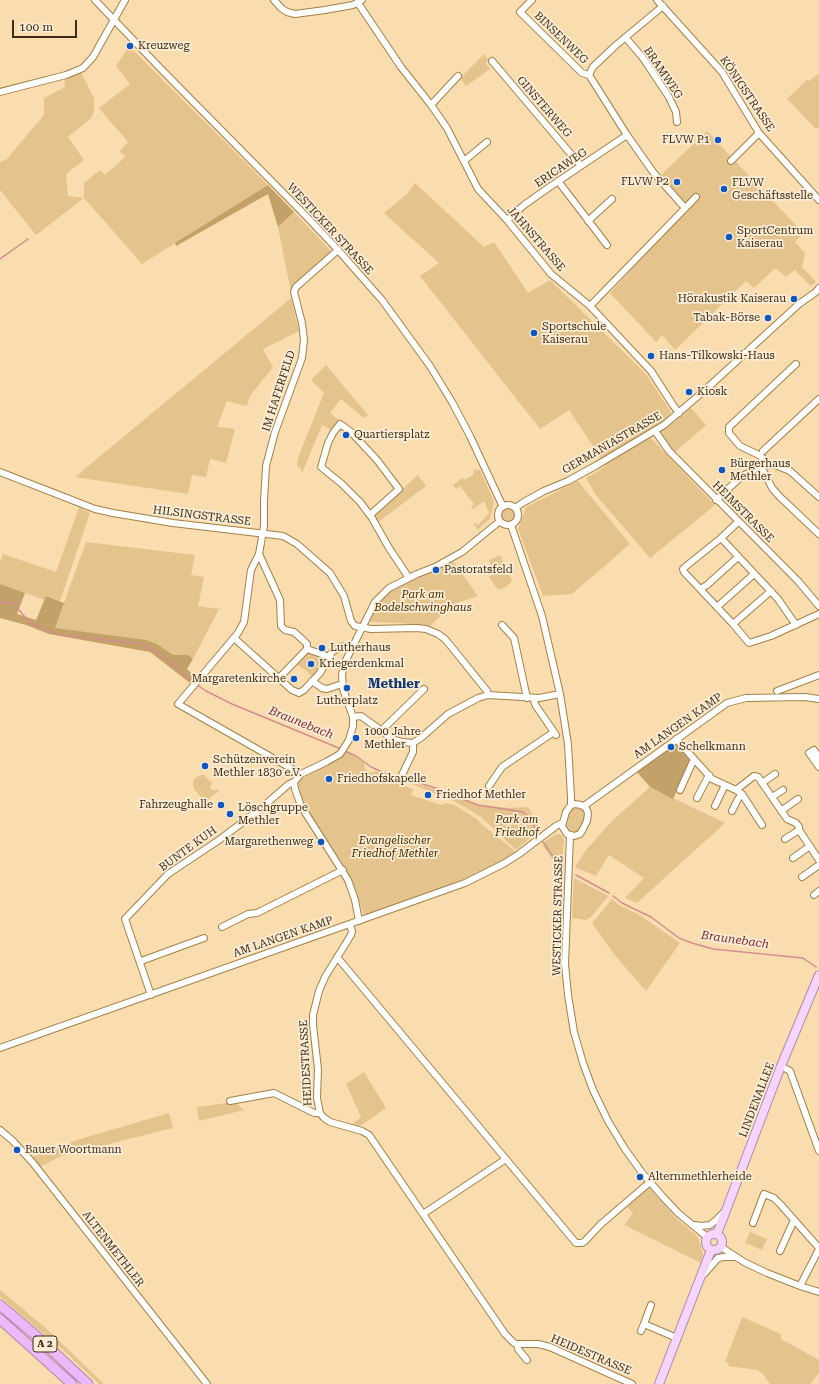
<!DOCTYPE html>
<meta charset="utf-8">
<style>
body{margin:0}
#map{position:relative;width:819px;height:1384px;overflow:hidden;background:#faddae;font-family:"Roboto Serif",serif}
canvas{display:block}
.scale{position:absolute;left:12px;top:20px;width:65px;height:18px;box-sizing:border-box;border:2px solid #3c2e16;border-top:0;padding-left:5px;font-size:12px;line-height:14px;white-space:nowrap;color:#3c2e16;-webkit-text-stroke:3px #fbecd5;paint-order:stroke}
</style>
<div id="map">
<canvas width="819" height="1384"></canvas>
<div class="scale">100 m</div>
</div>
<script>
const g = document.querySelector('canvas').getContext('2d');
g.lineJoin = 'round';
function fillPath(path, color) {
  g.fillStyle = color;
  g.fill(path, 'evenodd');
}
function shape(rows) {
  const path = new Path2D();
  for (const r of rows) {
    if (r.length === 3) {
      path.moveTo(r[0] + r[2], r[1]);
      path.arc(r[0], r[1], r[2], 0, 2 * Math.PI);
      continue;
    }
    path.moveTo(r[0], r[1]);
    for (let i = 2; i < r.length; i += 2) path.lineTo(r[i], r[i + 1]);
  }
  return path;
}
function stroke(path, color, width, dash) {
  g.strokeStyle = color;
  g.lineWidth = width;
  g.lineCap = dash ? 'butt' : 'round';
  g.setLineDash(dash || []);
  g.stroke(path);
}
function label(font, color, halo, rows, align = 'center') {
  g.font = font + ' "Roboto Serif",serif';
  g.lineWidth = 3.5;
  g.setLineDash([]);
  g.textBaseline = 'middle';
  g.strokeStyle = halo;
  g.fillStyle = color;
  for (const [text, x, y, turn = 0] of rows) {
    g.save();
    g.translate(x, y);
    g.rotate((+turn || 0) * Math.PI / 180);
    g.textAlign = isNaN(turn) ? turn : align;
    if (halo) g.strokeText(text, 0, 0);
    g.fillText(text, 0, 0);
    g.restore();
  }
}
fillPath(shape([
 [129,46,268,185,142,264,84,198,36,235,0,190,0,162,7,159,44,115,44,98,65,87,64,78,81,73,94,98,94,111,91,118,68,137,84,160,66,174,68,196,84,198,84,183,100,170,105,175,125,157,120,151,128,142,99,108,130,84,116,66],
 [484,54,488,59,486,64,490,69,466,86,460,78],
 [819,73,819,126,816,129,787,99,807,80,809,81],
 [707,131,803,233,795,242,805,253,802,267,816,282,811,286,795,270,786,277,775,268,754,288,746,281,675,350,662,335,656,342,610,293,670,227,690,208,661,175],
 [415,183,484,247,494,242,528,293,550,280,645,373,671,412,669,415,664,421,646,433,715,505,650,558,595,494,586,478,606,466,569,410,540,429,420,276,439,263,384,213,407,194],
 [294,212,331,251,329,254,294,285,291,292,278,227],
 [291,298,299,331,263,349,273,367,250,396,247,406,227,401,217,427,235,429,226,463,210,459,206,477,192,475,188,494,75,477],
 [326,365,368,415,364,418,341,399,330,413,339,420,332,430,322,425,302,473,301,469,297,466,298,458,324,393,311,380],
 [691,408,706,425,675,452,660,437,659,433],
 [474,470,480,470,494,501,492,512,490,515,491,518,486,522,478,530,474,524,475,523,478,525,489,513,484,501,473,509,472,507,470,508,474,504,460,486,456,489,453,485,462,478,464,480,473,475],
 [418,475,426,486,377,523,373,516],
 [578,481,630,544,572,594,543,596,518,529,526,507],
 [79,507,90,513,60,601,47,596,45,600,0,584,0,562,3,554,56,572],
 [508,515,8],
 [86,542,195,555,191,575,204,577,198,606,219,609,193,659,187,655,173,655,157,644,55,628],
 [500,555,512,581,506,587,498,590,489,577,493,574,489,560],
 [454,562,478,596,457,603,448,609,430,626,400,623,370,622,368,619,372,611,389,590],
 [306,652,309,652,325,658,326,661,313,678,306,670,305,670,294,663],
 [346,750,364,763,365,769,371,773,376,771,400,784,413,789,411,795,441,805,446,803,455,805,478,820,479,822,516,852,506,859,481,872,432,892,364,916,357,894,343,869,307,810,296,788,298,781,338,759],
 [203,774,212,783,210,787,211,789,215,791,217,789,219,791,205,802,194,789,193,783,195,778],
 [404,780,448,793,480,805,510,808,528,807,541,829,516,850,481,817,468,809,452,800,404,781],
 [650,787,725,823,637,903,625,898,644,878,609,855,596,876,575,867,586,850,612,821],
 [577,806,585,810,586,817,581,828,577,833,571,833,566,829,565,824,569,812,572,808],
 [559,834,562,836,564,840,561,871,543,846,545,841,555,835],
 [574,878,608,896,592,916,586,920,572,918],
 [612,899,619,905,641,916,680,943,646,991,617,958,592,923],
 [364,1072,386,1108,359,1127,352,1124,361,1117,346,1084],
 [234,1102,244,1110,199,1121,197,1107],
 [169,1113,173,1128,61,1156,40,1167,32,1157,77,1140],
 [649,1187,675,1217,698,1237,703,1254,701,1263,624,1225,633,1213,627,1207],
 [750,1232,767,1239,762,1250,745,1243],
 [0,1290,48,1330,104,1384,99,1384,61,1348,0,1297],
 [742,1317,781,1334,781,1339,819,1360,819,1373,810,1384,770,1384,762,1373,757,1370,728,1366,729,1363,725,1362]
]), '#e4c38d');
fillPath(shape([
 [268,185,294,212,278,227,268,194,176,246,175,243],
 [0,584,25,593,17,614,36,620,46,596,64,603,55,628,146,640,157,644,173,655,188,655,193,659,187,669,196,677,190,683,150,652,49,634,26,625,0,618],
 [677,745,690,761,673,799,650,787,636,771,669,747]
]), '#c3a168');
stroke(shape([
 [0,259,28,239],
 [0,602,13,603,31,624,60,635,143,644,162,656,192,681],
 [197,685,206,691,232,704,341,749],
 [345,751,356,756,371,767,387,774,398,777],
 [404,778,448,792,465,800,478,805,523,812,529,817,538,834],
 [543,842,552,855,562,866],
 [576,875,609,893],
 [613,896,622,903,651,917,679,938,692,943,713,949,803,958,816,967]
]), '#d38e8e', 1.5);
const minor = shape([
 [95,0,162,70,307,217,338,250,382,300,430,366,452,402,470,436,503,507],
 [274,0,281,8,287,12,295,14,325,10,353,5,362,0],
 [532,0,520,12,582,73,589,75],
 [657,0,722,72,759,133,819,200],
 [358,3,401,67,431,105,447,128,478,189,507,220,551,274,590,306,651,371,673,405,679,413],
 [663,6,615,46,593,67,589,75,627,135,653,172,685,208],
 [626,38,643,58,669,97,676,112,677,122],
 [492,61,581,166],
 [0,92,66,75,83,68,93,57,125,0],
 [431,105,458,76],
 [464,161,487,142],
 [731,161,759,133],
 [558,181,607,245],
 [507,220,524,205,551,186,627,135],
 [588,221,612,199],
 [590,306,696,197],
 [655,431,669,451,679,461,798,581,819,606],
 [763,451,819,399],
 [767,465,764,459,759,455,740,446,729,433,729,427,796,364],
 [761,466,772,488,779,496,819,534],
 [0,472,95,509,113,513,173,523,283,536,297,544,330,573,344,596,351,621,355,626,371,629,417,628,426,629,438,634,445,639,454,650,487,691,488,695],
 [716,500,741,477,755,469,767,465,775,465,790,471,819,497],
 [508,515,10],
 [515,508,524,502,544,491,568,481,597,465,664,425,704,391,799,304,816,292,819,288],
 [370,515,399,489,377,460,351,432,340,424,333,433,328,443,321,467,342,484,360,502,372,518,389,548,409,578],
 [738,522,721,538,685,567,683,569,684,572,733,624,749,643,771,636,819,614],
 [511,525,542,616,560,694,568,744,571,797,571,805,566,812,562,826,567,834,574,836,580,834,583,829,587,821,588,813,586,808,581,805,575,804,571,805],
 [721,538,778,599,796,625],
 [259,554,280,600,281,626,285,630,294,632,304,641,307,644,307,649],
 [700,589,707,585,738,557],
 [717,607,754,574],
 [733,624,771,591],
 [502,625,514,638,527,698],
 [234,638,292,690,299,693,304,690,320,673,332,652,340,647,353,645],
 [279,678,307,649,330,657],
 [312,681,322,688,327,689,342,684],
 [777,691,819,675],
 [533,698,536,706,556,735],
 [353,717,361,716,393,739,402,742,413,743,422,737,448,714,478,698,488,695,539,698,560,694],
 [381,731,424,689],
 [676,739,712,779,736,790,742,794,762,825],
 [819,758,814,750,809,753,819,767],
 [301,774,178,704,238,633,244,622,251,570,259,554,264,526,264,501,266,466,275,432,302,358,304,340,302,323,294,292,296,287,338,250],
 [400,779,413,752,413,743],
 [762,783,775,774],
 [489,786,502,767,554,732],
 [680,790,694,759],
 [736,790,754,776,758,777,787,819,796,823,799,827,799,830,819,860],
 [772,797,783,790],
 [697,798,709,775],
 [584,806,727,703,746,698,805,697,819,699],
 [715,806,725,785],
 [732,811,738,799,742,794],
 [781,811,798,799],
 [570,836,565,964,568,995,574,1032,583,1063,593,1090,608,1121,625,1149,643,1174,663,1197,678,1213,707,1237],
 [785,839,799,830],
 [793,858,810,846],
 [802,877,819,865],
 [814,895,819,891],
 [359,921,355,900,348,880,301,806,295,789,294,782,301,774,326,762,340,754,349,740,353,726,353,717,343,689,342,674,346,660,375,602,389,588,417,574,435,567,462,552,500,521],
 [350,925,352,931,351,935,325,977,319,991,313,1015,313,1025,318,1069,317,1098,320,1113,323,1117,330,1122,362,1131,369,1135,505,1334,514,1343,517,1344,538,1344,550,1347,632,1384],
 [222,927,248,914,257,913,343,870],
 [337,957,576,1243,582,1243,585,1241,601,1224,650,1182],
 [141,961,204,938],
 [151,995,125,919,168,874,219,840,259,810,289,784,294,782],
 [0,1048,465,883,505,863,519,854,556,826,562,823],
 [781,1066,790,1071,819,1151],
 [230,1101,274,1093,314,1113,320,1113],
 [0,1130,12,1140,33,1163,207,1384],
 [423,1214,506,1159],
 [753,1223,764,1194,774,1198,781,1205,819,1248],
 [695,1225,701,1226,710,1225,715,1221,724,1212],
 [721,1247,744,1262,767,1273,800,1286,819,1292],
 [780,1251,794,1220],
 [704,1274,718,1258,724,1257,736,1257],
 [800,1286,819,1249],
 [644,1324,651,1305],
 [641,1331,644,1324,677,1338],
 [517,1344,518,1349,527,1360]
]);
const major = shape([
 [714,1242,8],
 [717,1234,781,1066,819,975],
 [659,1384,711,1250]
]);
const highway = shape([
 [0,1305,40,1339,88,1384],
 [0,1319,72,1384]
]);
stroke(minor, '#a28147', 8);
stroke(major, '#b088ac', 10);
stroke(highway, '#b088ac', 11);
stroke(minor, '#fff', 6);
stroke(major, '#f5d4fd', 8);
stroke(highway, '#eeb8fc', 9);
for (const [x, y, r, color] of [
 [130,46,4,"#0d57c2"],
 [718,140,4,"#0d57c2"],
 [677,182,4,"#0d57c2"],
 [724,189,4,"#0d57c2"],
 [729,237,4,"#0d57c2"],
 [794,299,4,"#0d57c2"],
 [768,318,4,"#0d57c2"],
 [534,333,4,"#0d57c2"],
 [651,356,4,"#0d57c2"],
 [689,392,4,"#0d57c2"],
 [346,435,4,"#0d57c2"],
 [722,470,4,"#0d57c2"],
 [436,570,4,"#0d57c2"],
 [322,648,4,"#0d57c2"],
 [311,664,4,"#0d57c2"],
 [294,679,4,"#0d57c2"],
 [347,688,4,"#0d57c2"],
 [356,738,4,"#0d57c2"],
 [671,747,4,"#0d57c2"],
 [205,766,4,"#0d57c2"],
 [329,779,4,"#0d57c2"],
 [428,795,4,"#0d57c2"],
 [221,805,4,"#0d57c2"],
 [230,814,4,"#0d57c2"],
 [321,842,4,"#0d57c2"],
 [17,1150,4,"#0d57c2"],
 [640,1177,4,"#0d57c2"]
]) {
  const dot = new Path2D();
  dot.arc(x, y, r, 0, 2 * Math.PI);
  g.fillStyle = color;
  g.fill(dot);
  stroke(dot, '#fbecd5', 1.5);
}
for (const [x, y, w] of [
 [45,1344,24]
]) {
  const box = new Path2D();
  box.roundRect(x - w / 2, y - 8, w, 16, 3);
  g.fillStyle = '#fbecd5';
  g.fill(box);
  stroke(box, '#3c2e16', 1);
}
label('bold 10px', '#3c2e16', null, [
 ["A 2",45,1344]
]);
label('11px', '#3c2e16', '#fbecd5', [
 ["BINSENWEG",561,38,44],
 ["BRAMWEG",663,73,56],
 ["KÖNIGSTRASSE",747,94,56],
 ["GINSTERWEG",544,107,49],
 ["ERICAWEG",561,168,-34],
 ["WESTICKER STRASSE",330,229,47],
 ["JAHNSTRASSE",536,239,49],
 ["IM HAFERFELD",279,391,-72],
 ["GERMANIASTRASSE",612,443,-30],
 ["HEIMSTRASSE",743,512,45],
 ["HILSINGSTRASSE",202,516,7],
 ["AM LANGEN KAMP",678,726,-35],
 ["BUNTE KUH",188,849,-36],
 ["WESTICKER STRASSE",558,916,-89],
 ["AM LANGEN KAMP",283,937,-19],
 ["HEIDESTRASSE",306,1063,-93],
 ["LINDENALLEE",757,1100,-69],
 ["ALTENMETHLER",113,1249,52],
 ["HEIDESTRASSE",591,1355,23]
]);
label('11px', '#3c2e16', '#fbecd5', [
 ["Kreuzweg",138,46],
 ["FLVW P1",710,140,"right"],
 ["FLVW P2",669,182,"right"],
 ["FLVW",732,183],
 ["Geschäftsstelle",732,196],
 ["SportCentrum",737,231],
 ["Kaiserau",737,244],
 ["Hörakustik Kaiserau",786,299,"right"],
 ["Tabak-Börse",760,318,"right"],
 ["Sportschule",542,327],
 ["Kaiserau",542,340],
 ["Hans-Tilkowski-Haus",659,356],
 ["Kiosk",697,392],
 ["Quartiersplatz",354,435],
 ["Bürgerhaus",730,464],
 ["Methler",730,477],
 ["Pastoratsfeld",444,570],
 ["Lutherhaus",330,648],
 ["Kriegerdenkmal",319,664],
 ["Margaretenkirche",286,679,"right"],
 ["Lutherplatz",347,701,"center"],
 ["1000 Jahre",364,732],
 ["Methler",364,745],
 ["Schelkmann",679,747],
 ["Schützenverein",213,760],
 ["Methler 1830 e.V.",213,773],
 ["Friedhofskapelle",337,779],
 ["Friedhof Methler",436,795],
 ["Fahrzeughalle",213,805,"right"],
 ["Löschgruppe",238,808],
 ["Methler",238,821],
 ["Margarethenweg",313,842,"right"],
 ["Bauer Woortmann",25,1150],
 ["Alternmethlerheide",648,1177]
], 'left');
label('italic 11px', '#462e00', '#fbecd5', [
 ["Park am",423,595],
 ["Bodelschwinghaus",423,608],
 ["Park am",517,820],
 ["Friedhof",517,833],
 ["Evangelischer",395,841],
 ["Friedhof Methler",395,854]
]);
label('italic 12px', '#7f2c32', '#fbecd5', [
 ["Braunebach",301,723,22],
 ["Braunebach",735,940,8]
]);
label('bold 13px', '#16386d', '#fbecd5', [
 ["Methler",394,684]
]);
</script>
